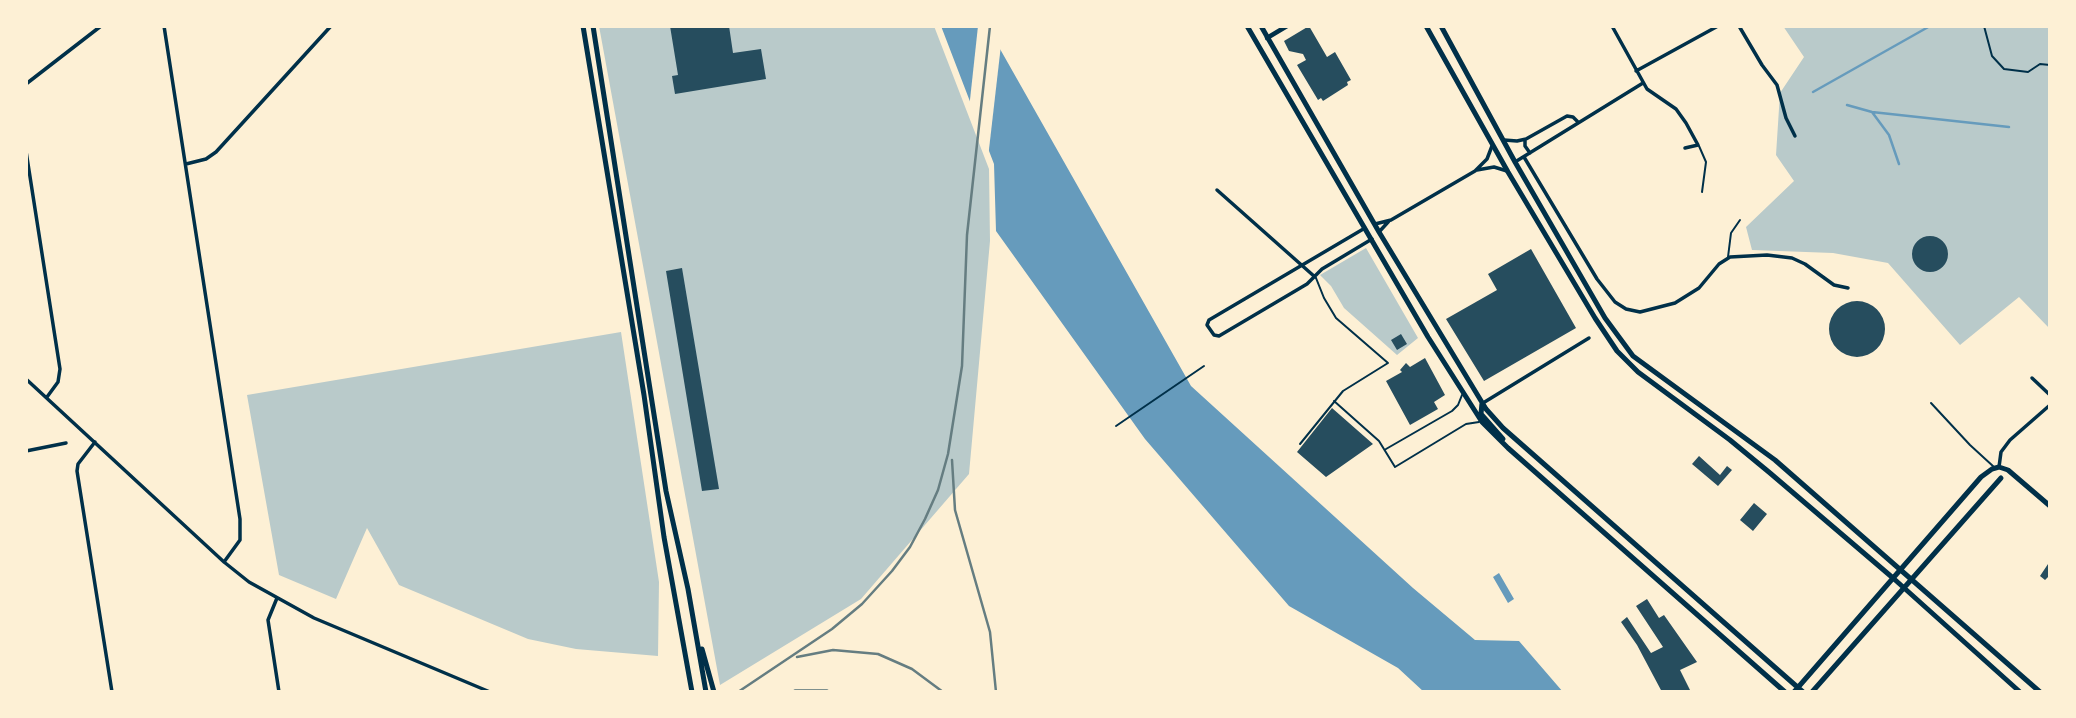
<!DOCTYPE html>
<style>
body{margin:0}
#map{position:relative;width:2076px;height:718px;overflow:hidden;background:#fdf0d5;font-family:"Varela Round",sans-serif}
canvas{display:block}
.frame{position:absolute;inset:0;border:28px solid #fdf0d5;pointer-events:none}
</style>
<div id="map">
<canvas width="2076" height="718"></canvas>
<div class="frame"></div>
</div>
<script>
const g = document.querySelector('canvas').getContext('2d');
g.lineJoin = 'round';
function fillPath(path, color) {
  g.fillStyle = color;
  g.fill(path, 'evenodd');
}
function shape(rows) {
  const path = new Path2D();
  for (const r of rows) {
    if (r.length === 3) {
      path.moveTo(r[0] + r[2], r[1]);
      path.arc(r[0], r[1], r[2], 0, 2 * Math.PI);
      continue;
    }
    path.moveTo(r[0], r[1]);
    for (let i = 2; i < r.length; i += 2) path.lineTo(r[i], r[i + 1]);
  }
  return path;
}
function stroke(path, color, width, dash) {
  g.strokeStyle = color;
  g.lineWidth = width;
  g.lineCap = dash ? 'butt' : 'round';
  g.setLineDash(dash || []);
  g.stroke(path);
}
fillPath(shape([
 [599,26,934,26,989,169,990,241,969,474,861,599,720,685],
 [1783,26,2050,26,2050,329,2019,297,1960,345,1888,263,1833,253,1752,250,1746,227,1794,181,1776,155,1780,93,1804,57],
 [1366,248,1418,338,1397,355,1344,308,1331,286,1320,275],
 [621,332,659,582,658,656,576,649,528,639,399,585,367,528,336,599,279,575,247,395]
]), '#b9caca');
fillPath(shape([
 [941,26,987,26,1191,386,1413,588,1475,640,1519,641,1563,692,1424,692,1398,668,1289,606,1145,439,996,231,994,164],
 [1499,573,1514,599,1508,603,1493,577]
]), '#669bbc');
fillPath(shape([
 [978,26,991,26,1001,45,988,158,969,109]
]), '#fdf0d5');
stroke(shape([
 [1813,92,1930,26],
 [1847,105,1872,112,2009,127],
 [1872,112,1889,135,1899,164]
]), '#669bbc', 2.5);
fillPath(shape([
 [670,26,729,26,733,53,761,49,766,79,675,94,672,76,678,75],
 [1309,26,1327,57,1335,52,1351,80,1347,82,1348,85,1323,101,1321,98,1318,100,1297,65,1306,60,1303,54,1289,51,1284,41],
 [1930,254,18],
 [1531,249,1576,328,1484,381,1446,319,1497,290,1488,274],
 [682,268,719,489,702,491,666,271],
 [1857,329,28],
 [1401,334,1407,344,1397,350,1391,340],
 [1425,358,1445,395,1434,402,1438,409,1410,425,1386,381,1402,372,1400,370,1406,363,1410,367],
 [1332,408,1373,444,1326,477,1297,452],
 [1699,456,1720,475,1727,466,1732,470,1718,486,1692,464],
 [1754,503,1767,514,1753,531,1740,520],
 [2050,561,2050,575,2045,580,2040,576],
 [1647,599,1659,618,1664,615,1697,662,1680,670,1691,692,1662,692,1637,645,1621,622,1627,617,1651,653,1663,647,1636,606]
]), '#264d5e');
stroke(shape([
 [1984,26,1992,56,2004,69,2028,72,2040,64,2050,65],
 [1116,426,1204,366]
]), '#003049', 2);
stroke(shape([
 [1699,146,1706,162,1702,192],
 [1728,257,1731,233,1740,220],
 [1334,401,1379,441,1395,467,1466,424,1479,422],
 [1931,403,1970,445,1994,467],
 [1300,444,1343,391,1388,363,1336,318,1324,298,1316,278],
 [1386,449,1452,411,1458,405,1462,395]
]), '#003049', 2);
stroke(shape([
 [164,26,240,519,240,540,224,562],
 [1612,26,1647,89,1676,109,1686,123,1698,145,1685,148],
 [1739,26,1762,65,1777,85,1786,118,1795,136],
 [1636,71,1718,26],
 [26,84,101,26],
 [1504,140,1517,141,1526,139,1567,116,1573,117,1578,122],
 [1525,140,1525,146,1530,153],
 [26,151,60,369,58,382,47,397],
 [1524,157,1597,279,1615,302,1626,309,1640,312,1675,303,1699,288,1719,264,1730,257,1767,255,1792,258,1805,264,1834,285,1848,288],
 [1515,162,1643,83],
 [186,164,206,159,216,152,331,26],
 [1477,170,1494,167,1507,171],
 [1217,190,1315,277],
 [1375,224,1391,220,1475,171,1487,159,1492,146],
 [1365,228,1209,320,1207,325,1214,335,1219,336,1307,284,1322,269,1372,239],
 [1379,232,1389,221],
 [2032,378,2050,395],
 [26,379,224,562,249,582,314,618,490,692],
 [1483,403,1589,338],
 [95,442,78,464,77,471,112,692],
 [26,451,66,443],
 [1999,467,2001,452,2010,440,2050,405],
 [277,598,268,620,279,692]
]), '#003049', 3.5);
stroke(shape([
 [1267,38,1287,26]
]), '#003049', 4.5);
stroke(shape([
 [583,26,644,395,664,537,692,692],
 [593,26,666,491,688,589,706,692],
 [1247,26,1428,337,1482,422,1508,448,1785,692],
 [1261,26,1379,232,1486,409,1503,428,1803,692],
 [1426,26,1508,172,1595,318,1617,351,1638,372,1730,440,1770,473,1893,578,2020,692],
 [1441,26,1515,162,1605,318,1633,356,1775,460,2040,692],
 [1482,403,1481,414,1503,439],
 [1999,467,2008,470,2050,506],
 [702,649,714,692],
 [795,692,827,692],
 [1794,692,1981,477,1992,469,1999,467],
 [1812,692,2001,478]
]), '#003049', 5);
stroke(shape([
 [952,460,955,510,990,632,996,692],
 [797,657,833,650,878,654,912,669,943,692],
 [738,692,832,629,862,604,892,571,910,547,925,519,938,490,948,454,962,366,967,235,990,26]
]), '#657d81', 2.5);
</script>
